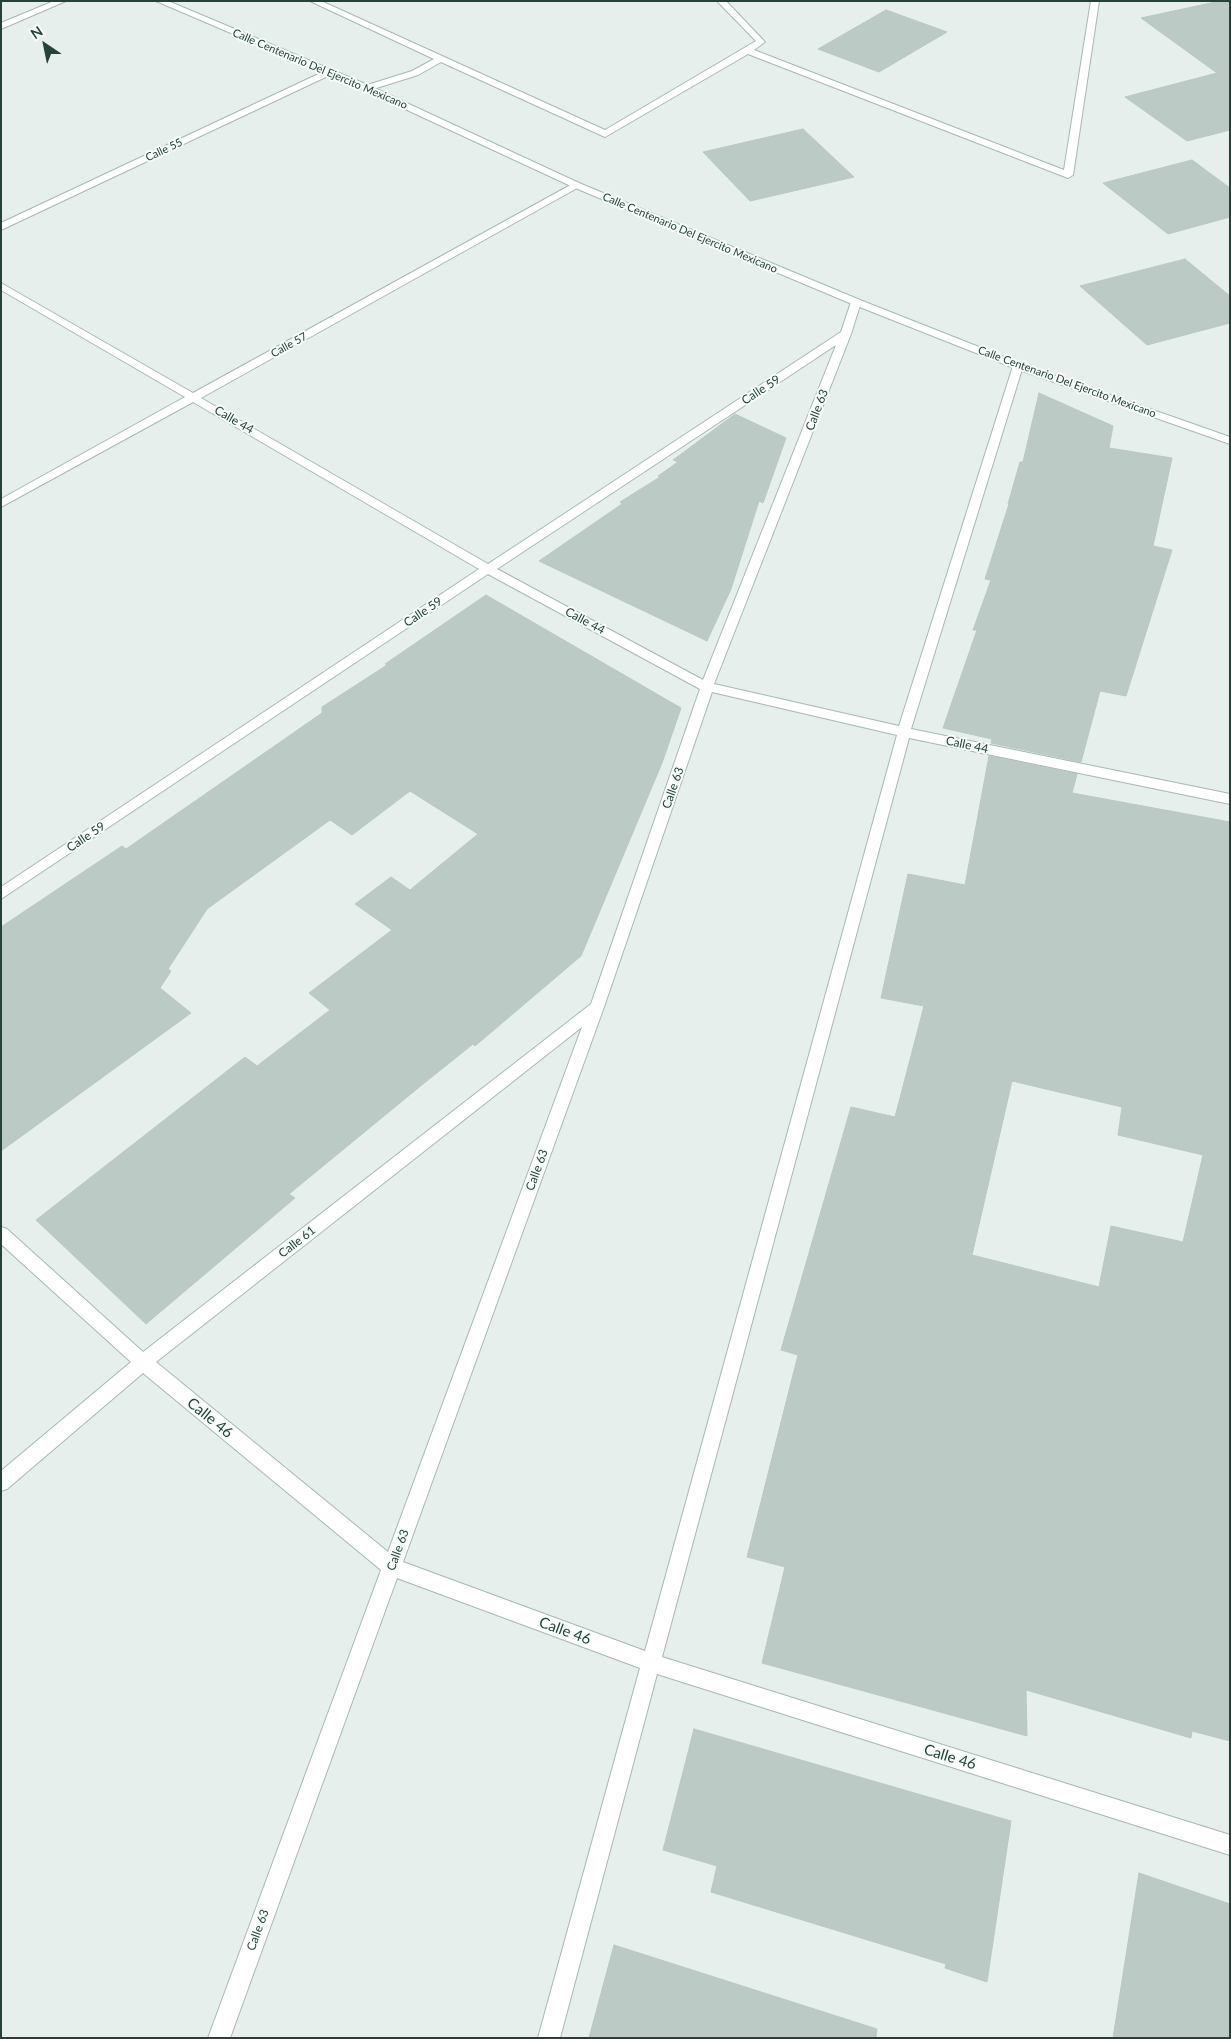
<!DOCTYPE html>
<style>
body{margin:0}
#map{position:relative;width:1231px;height:2039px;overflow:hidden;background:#e6efeb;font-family:Lato,sans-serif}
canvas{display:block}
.frame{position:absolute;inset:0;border:2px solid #24423a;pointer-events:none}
.north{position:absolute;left:20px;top:20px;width:50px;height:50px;-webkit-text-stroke:4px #f7fbf9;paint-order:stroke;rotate:326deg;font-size:14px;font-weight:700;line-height:20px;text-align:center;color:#24423a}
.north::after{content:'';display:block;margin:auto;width:18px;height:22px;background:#24423a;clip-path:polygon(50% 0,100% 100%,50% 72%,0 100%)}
</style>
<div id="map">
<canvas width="1231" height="2039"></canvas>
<div class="frame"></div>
<div class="north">N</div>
</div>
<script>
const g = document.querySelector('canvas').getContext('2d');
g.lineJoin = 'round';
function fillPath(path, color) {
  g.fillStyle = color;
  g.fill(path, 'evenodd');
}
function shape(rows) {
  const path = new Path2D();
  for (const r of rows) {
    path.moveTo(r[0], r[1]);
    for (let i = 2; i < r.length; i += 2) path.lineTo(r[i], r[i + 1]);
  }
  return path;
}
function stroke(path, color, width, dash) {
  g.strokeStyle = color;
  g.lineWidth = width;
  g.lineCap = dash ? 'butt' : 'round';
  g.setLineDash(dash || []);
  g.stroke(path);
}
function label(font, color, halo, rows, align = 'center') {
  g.font = font + ' Lato,sans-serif';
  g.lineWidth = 4;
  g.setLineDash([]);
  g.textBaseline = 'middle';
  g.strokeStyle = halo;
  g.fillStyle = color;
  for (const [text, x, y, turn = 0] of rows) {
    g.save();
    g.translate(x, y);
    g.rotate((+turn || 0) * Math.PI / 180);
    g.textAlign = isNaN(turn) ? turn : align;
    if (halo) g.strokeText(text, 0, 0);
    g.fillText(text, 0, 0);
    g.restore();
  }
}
const building = shape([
 [1220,1,1230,1,1230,130,1187,141,1125,97,1217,73,1141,18,1220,1],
 [886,10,947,32,879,72,818,49,886,10],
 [803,129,854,177,750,201,703,152,803,129],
 [1192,160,1230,188,1230,217,1168,234,1103,183,1192,160],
 [1185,259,1230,296,1230,323,1147,345,1080,286,1185,259],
 [1039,393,1113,426,1109,448,1172,458,1153,546,1172,550,1126,696,1100,691,1081,762,991,743,992,739,943,728,977,630,973,630,991,580,985,579,1009,504,1008,504,1020,462,1023,462,1039,393],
 [735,414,786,438,763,503,759,501,731,589,707,641,539,561,622,504,620,502,660,477,658,476,678,462,673,460,735,414],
 [486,595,681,708,662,763,581,956,475,1046,473,1044,423,1084,289,1194,295,1198,146,1324,36,1220,245,1057,257,1066,330,1010,309,993,392,930,355,904,391,877,410,890,478,834,410,791,352,835,330,820,207,909,168,969,171,971,160,988,191,1013,1,1151,1,927,122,846,126,849,322,713,322,707,387,665,385,664,486,595],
 [989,756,1077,774,1072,793,1230,822,1230,1741,1192,1731,1191,1738,1026,1690,1027,1736,762,1663,785,1567,747,1557,798,1355,781,1350,851,1107,895,1117,924,1006,881,998,908,874,965,885,989,756],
 [1012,1081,1122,1107,1118,1135,1203,1155,1183,1242,1111,1226,1099,1287,972,1255,1012,1081],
 [694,1729,1011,1821,987,1982,945,1968,946,1964,711,1892,717,1866,663,1850,694,1729],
 [1139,1873,1230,1904,1230,2038,1113,2038,1139,1873],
 [614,1945,877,2029,876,2038,589,2038,614,1945]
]);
fillPath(building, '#bbcac4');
stroke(building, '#b8c9c2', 1);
const lane = shape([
 [310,1,321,1,605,130,756,41,717,1,726,1,765,42,754,50,1064,170,1091,1,1099,1,1073,175,1068,178,748,54,605,137,441,62,418,75,367,91,364,90,364,86,412,71,434,59,310,1]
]);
const street = shape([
 [54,1,66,1,1,29,1,23,54,1],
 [327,70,330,71,330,75,1,230,1,223,327,70],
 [576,182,579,183,579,187,201,398,488,564,841,332,851,302,856,299,860,300,861,302,851,334,714,684,899,726,1013,366,1018,363,1023,366,911,729,1230,794,1230,804,909,738,662,1657,1230,1835,1230,1855,657,1674,560,2038,538,2038,640,1668,397,1578,230,2038,208,2038,381,1570,143,1373,7,1489,1,1491,1,1471,131,1362,1,1244,1,1227,7,1229,143,1352,591,1004,700,689,488,574,1,899,1,887,479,569,193,402,1,507,1,499,185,397,1,290,1,283,193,393,576,182],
 [836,345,703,680,497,569,836,345],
 [712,692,897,735,645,1651,403,1562,604,1007,712,692],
 [582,1027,388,1552,156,1362,582,1027]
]);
const secondary = shape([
 [156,1,168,1,370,86,579,183,860,300,1022,364,1230,437,1230,444,1014,368,852,304,573,187,364,90,156,1]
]);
stroke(lane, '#a8b8b2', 2);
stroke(street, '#a8b8b2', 2);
stroke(secondary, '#a4bbb3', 2);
fillPath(lane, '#fff');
fillPath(street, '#fff');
fillPath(secondary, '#fff');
label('11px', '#24423a', '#f7fbf9', [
 ["Calle Centenario Del Ejercito Mexicano",320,69,23],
 ["Calle 55",164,150,-25],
 ["Calle Centenario Del Ejercito Mexicano",690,233,23],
 ["Calle 57",289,345,-29],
 ["Calle Centenario Del Ejercito Mexicano",1067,382,20]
]);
label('12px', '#24423a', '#f7fbf9', [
 ["Calle 59",761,390,-33],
 ["Calle 63",817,410,-69],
 ["Calle 44",234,420,30],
 ["Calle 59",423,612,-34],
 ["Calle 44",585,621,28],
 ["Calle 44",967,745,12],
 ["Calle 63",673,788,-71],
 ["Calle 59",86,837,-34],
 ["Calle 63",537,1170,-70],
 ["Calle 61",297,1242,-38],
 ["Calle 63",398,1550,-70],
 ["Calle 63",258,1930,-70]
]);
label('15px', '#24423a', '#f7fbf9', [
 ["Calle 46",210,1418,39],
 ["Calle 46",565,1631,20],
 ["Calle 46",950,1757,17]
]);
</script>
